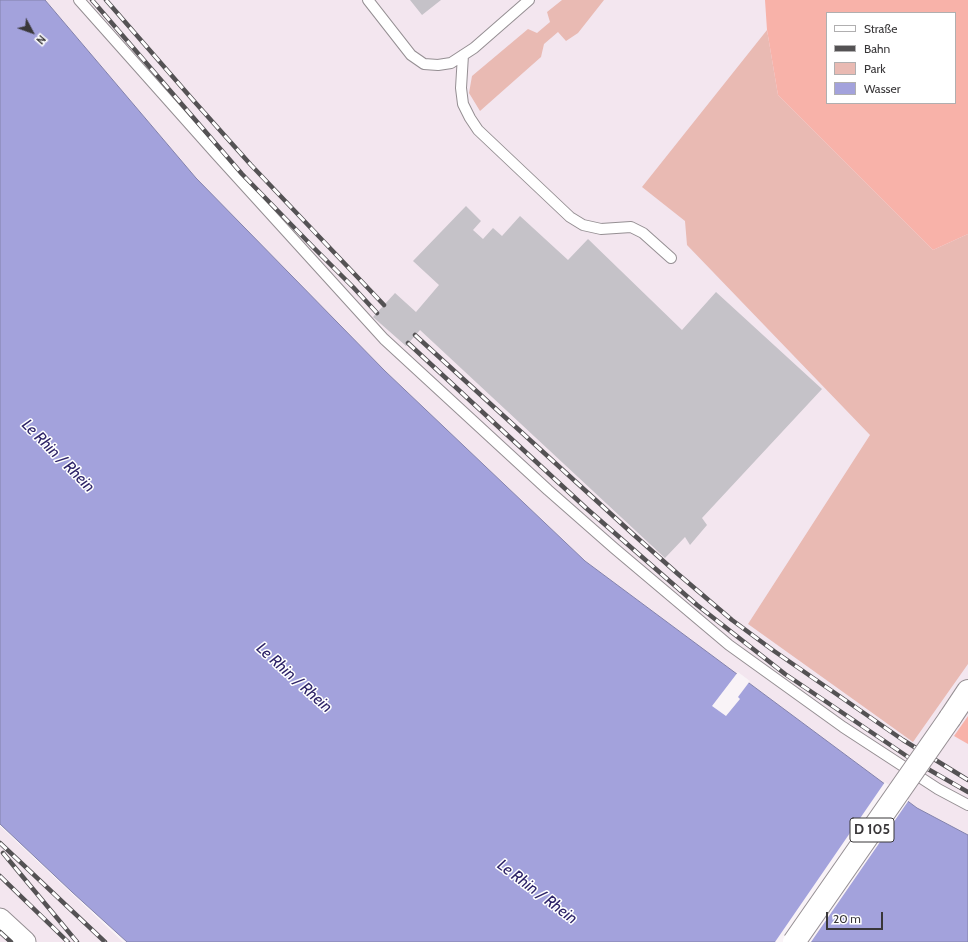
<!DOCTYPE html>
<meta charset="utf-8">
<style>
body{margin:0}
#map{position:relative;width:968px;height:942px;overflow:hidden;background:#f9f3f7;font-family:Cabin,sans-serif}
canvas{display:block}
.legend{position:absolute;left:826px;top:12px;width:130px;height:92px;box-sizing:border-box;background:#fff;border:1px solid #b0afb0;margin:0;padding:5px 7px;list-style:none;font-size:12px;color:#393739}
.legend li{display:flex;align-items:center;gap:8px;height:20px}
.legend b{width:20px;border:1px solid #b0afb0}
.north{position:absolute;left:12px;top:12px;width:40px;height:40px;-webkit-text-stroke:3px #fff;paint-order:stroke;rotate:131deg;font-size:11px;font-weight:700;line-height:16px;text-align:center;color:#393739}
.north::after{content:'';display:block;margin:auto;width:14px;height:18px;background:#393739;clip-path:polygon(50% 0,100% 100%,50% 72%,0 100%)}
.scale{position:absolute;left:826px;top:912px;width:57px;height:18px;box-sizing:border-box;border:2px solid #393739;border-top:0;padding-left:5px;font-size:12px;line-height:14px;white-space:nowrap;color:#393739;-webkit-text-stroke:3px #fff;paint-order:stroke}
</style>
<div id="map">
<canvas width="968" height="942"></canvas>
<ul class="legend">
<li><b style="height:5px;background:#fff"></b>Straße</li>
<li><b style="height:5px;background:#545254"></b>Bahn</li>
<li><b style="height:11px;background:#e9bab3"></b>Park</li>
<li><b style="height:11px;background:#a3a2dc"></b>Wasser</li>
</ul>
<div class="north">N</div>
<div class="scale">20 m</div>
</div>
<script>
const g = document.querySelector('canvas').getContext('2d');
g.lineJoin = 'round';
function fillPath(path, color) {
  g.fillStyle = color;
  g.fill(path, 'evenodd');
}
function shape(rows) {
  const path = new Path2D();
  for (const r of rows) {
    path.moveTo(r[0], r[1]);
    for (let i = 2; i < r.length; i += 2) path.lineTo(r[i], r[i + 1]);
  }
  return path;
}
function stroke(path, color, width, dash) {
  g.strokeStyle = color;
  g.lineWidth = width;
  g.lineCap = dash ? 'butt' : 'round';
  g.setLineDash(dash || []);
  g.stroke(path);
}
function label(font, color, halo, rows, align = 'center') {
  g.font = font + ' Cabin,sans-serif';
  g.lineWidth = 3;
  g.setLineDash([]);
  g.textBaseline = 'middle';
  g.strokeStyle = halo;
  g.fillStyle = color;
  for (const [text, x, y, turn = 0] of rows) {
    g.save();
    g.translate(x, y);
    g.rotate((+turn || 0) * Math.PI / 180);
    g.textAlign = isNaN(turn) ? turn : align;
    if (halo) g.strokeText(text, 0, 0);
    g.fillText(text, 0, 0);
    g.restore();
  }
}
fillPath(shape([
 [45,0,968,0,968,835,917,808,585,561,385,371,196,178],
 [827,13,955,13,955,103,827,103],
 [0,826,123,942,0,942]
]), '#f3e6ef');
fillPath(shape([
 [562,0,604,0,578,33,566,41,558,32,544,44,541,57,480,111,469,93,472,76,528,29,537,33,550,22,547,12],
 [767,30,778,95,933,250,968,234,968,664,913,742,748,624,870,435,687,245,685,221,642,187]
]), '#e9bab3');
fillPath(shape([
 [765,0,968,0,968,234,933,250,778,95,767,30],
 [827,13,955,13,955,103,827,103],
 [968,716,968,744,954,736]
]), '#f8b2a9');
const water = shape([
 [0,0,45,0,196,178,385,371,585,561,917,808,968,835,968,942,127,942,72,892,0,824,0,0]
]);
fillPath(water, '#a3a2dc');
stroke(water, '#8382ab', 1);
fillPath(shape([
 [738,672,750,681,738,697,740,699,726,716,712,706],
 [885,782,909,800,811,942,775,942]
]), '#f9f3f7');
fillPath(shape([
 [410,0,441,0,422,15],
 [466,206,481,221,473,230,483,239,493,228,502,236,520,216,568,260,588,239,682,330,716,292,822,389,702,518,707,525,690,545,685,537,665,558,420,330,406,346,373,317,395,293,416,312,439,285,413,261]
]), '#c5c2c8');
const service = shape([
 [79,0,216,154,384,339,548,490,614,548,729,645,843,727,938,789,968,805],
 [368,0,411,55,424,64,438,65,451,63,474,48,529,0],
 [463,55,461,88,463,104,470,118,478,130,570,217,583,225,601,229,631,227,643,233,671,258]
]);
const minor = shape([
 [0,919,25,942]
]);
const primary = shape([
 [950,718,968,691]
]);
stroke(service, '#958f93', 12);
stroke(minor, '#958f93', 23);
stroke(primary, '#958f93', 24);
stroke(service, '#fff', 10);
stroke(minor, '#fff', 21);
stroke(primary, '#fff', 22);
const rail = shape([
 [92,0,242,174,314,248,353,287,377,313],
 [106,0,193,100,251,165,384,305],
 [415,335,634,535,678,574,732,620,774,651,903,740,968,780],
 [408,343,586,508,697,605,785,674,914,761,968,792],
 [0,843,105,942],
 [3,853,77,942],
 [0,876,68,942],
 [0,932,11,942]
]);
stroke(rail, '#545254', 4.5);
stroke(rail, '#fff', 3, [9]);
const primaryBridge = shape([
 [794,942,950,718]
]);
stroke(primaryBridge, '#958f93', 24, []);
stroke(primaryBridge, '#fff', 22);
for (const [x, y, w] of [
 [872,830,44]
]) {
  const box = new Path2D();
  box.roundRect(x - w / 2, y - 12, w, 24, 3);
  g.fillStyle = '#fff';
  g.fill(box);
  stroke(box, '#393739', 1);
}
label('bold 14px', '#393739', null, [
 ["D 105",872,830]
]);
label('italic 16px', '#2e2468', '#fff', [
 ["Le Rhin / Rhein",58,456,45],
 ["Le Rhin / Rhein",294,678,42],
 ["Le Rhin / Rhein",537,892,37]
]);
</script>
